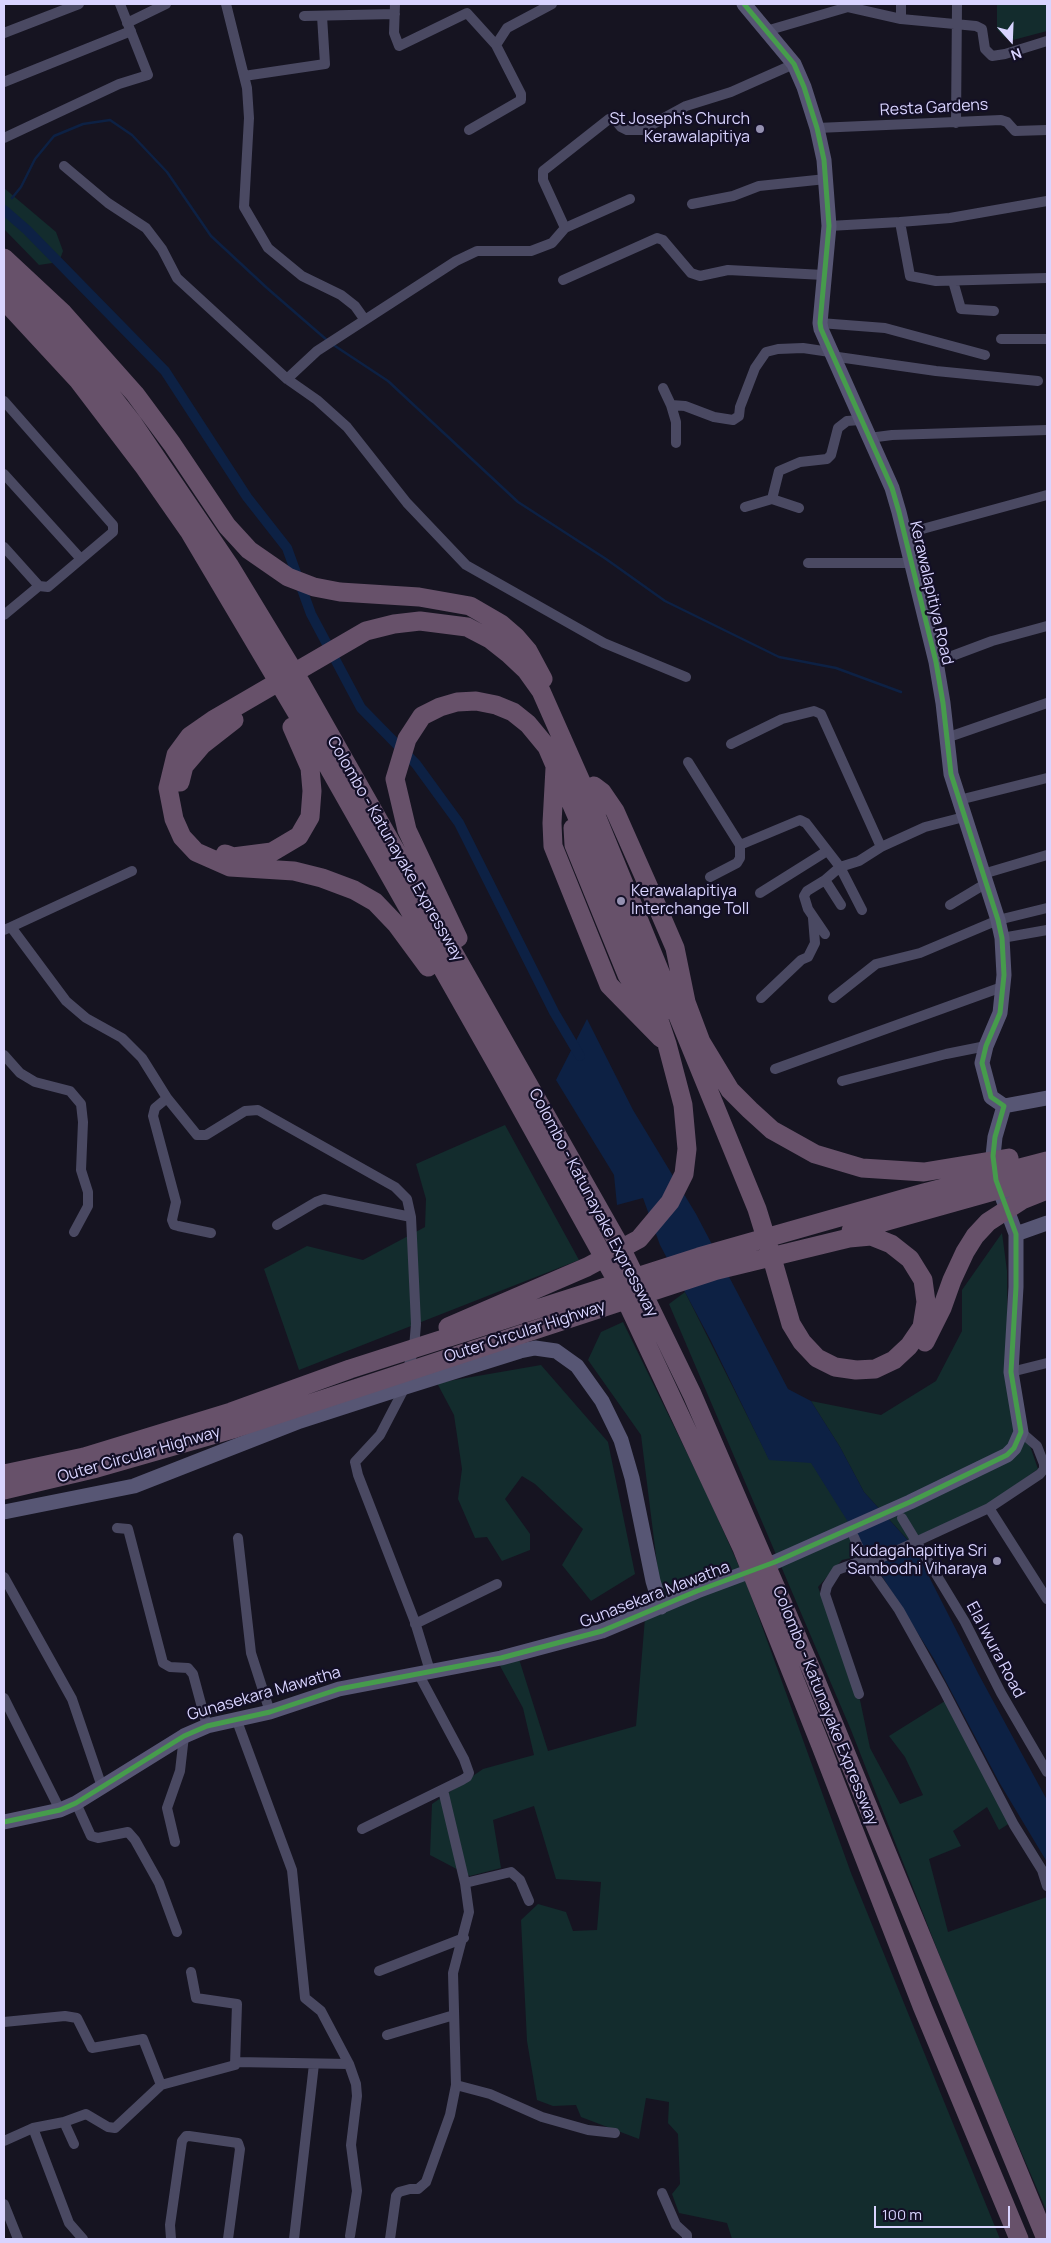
<!DOCTYPE html>
<style>
body{margin:0}
#map{position:relative;width:1051px;height:2243px;overflow:hidden;background:#161421;font-family:Manrope,sans-serif}
canvas{display:block}
.frame{position:absolute;inset:0;border:5px solid #d9d4ff;pointer-events:none}
.north{position:absolute;left:986px;top:15px;width:50px;height:50px;-webkit-text-stroke:4px #130f26;paint-order:stroke;rotate:160deg;font-size:14px;font-weight:700;line-height:20px;text-align:center;color:#d9d4ff}
.north::after{content:'';display:block;margin:auto;width:18px;height:22px;background:#d9d4ff;clip-path:polygon(50% 0,100% 100%,50% 72%,0 100%)}
.scale{position:absolute;left:874px;top:2206px;width:136px;height:22px;box-sizing:border-box;border:2px solid #d9d4ff;border-top:0;padding-left:6px;font-size:15px;line-height:18px;white-space:nowrap;color:#d9d4ff;-webkit-text-stroke:4px #130f26;paint-order:stroke}
</style>
<div id="map">
<canvas width="1051" height="2243"></canvas>
<div class="frame"></div>
<div class="north">N</div>
<div class="scale">100 m</div>
</div>
<script>
const g = document.querySelector('canvas').getContext('2d');
g.lineJoin = 'round';
function fillPath(path, color) {
  g.fillStyle = color;
  g.fill(path, 'evenodd');
}
function shape(rows) {
  const path = new Path2D();
  for (const r of rows) {
    path.moveTo(r[0], r[1]);
    for (let i = 2; i < r.length; i += 2) path.lineTo(r[i], r[i + 1]);
  }
  return path;
}
function stroke(path, color, width, dash) {
  g.strokeStyle = color;
  g.lineWidth = width;
  g.lineCap = dash ? 'butt' : 'round';
  g.setLineDash(dash || []);
  g.stroke(path);
}
function label(font, color, halo, rows, align = 'center') {
  g.font = font + ' Manrope,sans-serif';
  g.lineWidth = 4.5;
  g.setLineDash([]);
  g.textBaseline = 'middle';
  g.strokeStyle = halo;
  g.fillStyle = color;
  for (const [text, x, y, turn = 0] of rows) {
    g.save();
    g.translate(x, y);
    g.rotate((+turn || 0) * Math.PI / 180);
    g.textAlign = isNaN(turn) ? turn : align;
    if (halo) g.strokeText(text, 0, 0);
    g.fillText(text, 0, 0);
    g.restore();
  }
}
fillPath(shape([
 [997,4,1047,4,1047,31,1013,40,1004,37,997,29],
 [4,188,56,232,63,251,59,262,39,265,4,229],
 [505,1125,579,1260,299,1370,264,1269,307,1246,363,1260,425,1227,426,1199,416,1164],
 [1002,1233,1007,1271,1008,1383,1038,1469,986,1506,908,1540,864,1492,840,1447,811,1401,881,1415,936,1381,962,1331,962,1290],
 [685,1292,769,1459,811,1462,869,1554,842,1560,818,1587,860,1700,870,1748,900,1804,923,1795,905,1757,889,1736,945,1701,1010,1823,999,1830,987,1807,953,1831,961,1846,929,1859,948,1932,1047,1897,1047,2212,970,2033,851,1730,669,1304],
 [623,1322,707,1494,746,1582,851,1873,1000,2239,732,2239,727,2223,679,2213,672,2194,680,2184,678,2134,668,2123,669,2102,646,2098,639,2139,581,2117,576,2105,553,2106,537,2100,527,2041,521,1920,538,1904,566,1912,573,1931,597,1930,601,1882,556,1879,534,1806,493,1820,501,1868,470,1876,430,1855,432,1804,483,1769,534,1755,523,1708,499,1664,519,1659,548,1751,636,1726,645,1618,666,1613,660,1588,641,1435,588,1360,601,1332],
 [541,1365,608,1442,635,1574,591,1601,562,1565,583,1529,535,1484,522,1476,505,1499,530,1534,530,1550,502,1561,487,1537,475,1538,458,1499,462,1469,454,1415,437,1383]
]), '#132c2d');
fillPath(shape([
 [587,1019,633,1110,696,1214,788,1389,811,1401,840,1447,864,1492,914,1547,979,1675,1047,1800,1047,1862,999,1782,934,1659,811,1463,769,1460,711,1341,660,1245,643,1198,617,1205,614,1175,556,1080]
]), '#0d2144');
stroke(shape([
 [12,198,21,187,35,159,54,136,83,124,110,120,132,135,167,172,211,236,267,288,328,341],
 [332,344,388,381,518,502,606,559,665,601,779,657,836,668,901,692]
]), '#0d2144', 2.5);
stroke(shape([
 [4,210,27,230,165,371,247,497,287,548,311,614,361,708,416,764,459,823,554,1012,580,1056]
]), '#0d2144', 10);
stroke(shape([
 [226,4,247,88,249,118,244,207,268,248,302,276,341,295,355,306,365,320],
 [395,4,394,33,399,46,467,13,496,45],
 [304,16,395,14],
 [901,19,901,4],
 [127,23,166,4],
 [766,31,848,7,901,19,976,26,982,29,985,49,992,56,1005,54,1047,41],
 [4,33,79,4],
 [244,76,325,64,322,16],
 [4,82,131,31],
 [956,123,957,4],
 [817,128,1001,120,1007,122,1015,131,1047,130],
 [469,130,521,100,521,94,496,45,507,28,552,4],
 [4,138,119,84,148,75,120,4],
 [64,166,108,203,146,228,162,249,177,278,287,379,317,400,347,427,407,503,466,565,604,643,686,677],
 [692,204,733,196,759,186,826,179],
 [900,222,950,218,1047,201],
 [829,226,900,222,910,276,936,281,1047,278],
 [565,228,543,180,543,171,609,119,615,120,621,127,627,130,642,130,686,106,731,92,794,64],
 [563,280,657,238,663,240,691,273,700,276,728,270,824,275],
 [953,281,961,309,994,311],
 [820,323,885,328,985,355],
 [1001,339,1047,339],
 [831,356,936,371,1038,381],
 [287,379,317,351,456,261,477,251,531,251,552,243,565,228,630,199],
 [663,388,671,405],
 [4,401,113,525,113,532,48,587,39,586,4,547],
 [869,438,892,435,1047,430],
 [676,443,676,422,671,405,685,406,714,417,733,420,739,416,740,407,755,368,766,352,778,349,803,348,830,352],
 [4,474,81,559],
 [772,499,799,508],
 [745,507,772,499,779,471,800,462,827,459,831,455,838,428,847,421,860,420],
 [904,534,1047,495],
 [808,563,911,563],
 [4,615,39,586],
 [936,662,992,641,1047,626],
 [946,738,1047,703],
 [731,744,782,719,814,711,821,714,881,847],
 [688,762,740,845,740,858,737,863,710,877],
 [959,800,1047,778],
 [740,845,800,820,806,823,840,867,859,861,881,847,925,827,964,817],
 [983,874,1047,855],
 [825,880,841,905],
 [760,893,827,851],
 [950,905,985,884],
 [11,927,132,871],
 [4,930,11,927,66,1001,86,1018,122,1038,142,1058,167,1098,197,1135,206,1135,245,1111,258,1110,395,1187,407,1199,411,1217,416,1324,414,1348,405,1379,405,1387,380,1435,355,1462,358,1475,415,1622,430,1671],
 [825,934,808,909,804,896,807,891,825,880,840,867,862,910],
 [1002,938,1047,930],
 [761,998,801,960,808,957,815,943,813,918],
 [833,998,876,964,920,953,998,920,1047,908],
 [4,1055,20,1073,35,1082,70,1091,81,1104,83,1122,81,1170,88,1192,88,1206,74,1232],
 [775,1069,1002,987],
 [842,1081,946,1054,986,1046],
 [167,1098,155,1108,153,1116,176,1202,172,1220,174,1225,178,1226,211,1233],
 [277,1225,316,1202,324,1199,411,1217],
 [1011,1372,1047,1363],
 [989,1508,1047,1599],
 [902,1518,965,1622,1001,1693,1047,1772],
 [117,1528,128,1529,163,1663,170,1667,188,1668,193,1674,207,1726],
 [854,1537,864,1560,899,1610,942,1687,1014,1825,1042,1870,1047,1886],
 [238,1538,251,1653,270,1712],
 [4,1577,72,1699,102,1787],
 [415,1624,497,1584],
 [859,1694,825,1594,827,1586,837,1570,864,1560,872,1562,989,1508,1040,1474,1044,1469,1044,1464,1037,1446,1021,1432],
 [4,1698,60,1810],
 [237,1721,292,1870,305,1998,321,2011,349,2064,356,2084,357,2096,351,2145,357,2191,350,2236],
 [76,1803,91,1836,98,1838,128,1832,135,1840,159,1883,177,1932],
 [362,1829,462,1780,467,1777,469,1773,464,1759,418,1673],
 [175,1842,167,1808,180,1771,184,1736],
 [465,1883,511,1872,520,1880,529,1901],
 [379,1971,464,1938],
 [4,2022,65,2016,77,2018,92,2048,143,2039,161,2085],
 [387,2035,454,2015],
 [236,2062,349,2064],
 [456,2085,490,2094,542,2117,588,2130,615,2133],
 [64,2122,74,2144],
 [33,2128,69,2223,83,2239],
 [4,2141,33,2128,64,2122,86,2114,108,2127,115,2128,161,2085,235,2065,237,2004,196,1998,191,1972],
 [662,2193,676,2225,687,2235,687,2239],
 [4,2204,18,2239],
 [171,2239,170,2225,182,2141,186,2136,189,2136,238,2143,240,2149,228,2239],
 [294,2239,314,2064],
 [390,2239,396,2196,399,2192,410,2189,418,2189,426,2182,450,2115,456,2085,453,1973,469,1912,465,1883,443,1790]
]), '#4a4962', 10);
stroke(shape([
 [1004,1106,1047,1098],
 [1016,1234,1047,1223],
 [4,1512,134,1486,300,1421,405,1387,520,1351,535,1348,556,1351,577,1366,602,1401,621,1440,632,1478,653,1581,661,1607],
 [4,1822,60,1810,76,1803,184,1736,207,1726,270,1712,339,1689,501,1658,602,1631,697,1591,775,1562,910,1502,1007,1455,1014,1448,1021,1432,1011,1372,1016,1287,1016,1234,996,1180,993,1156,995,1137,1004,1106,991,1097,982,1063,986,1046,1000,1013,1004,975,1002,938,998,920,951,774,943,703,936,662,899,512,892,488,821,329,820,323,829,226,824,160,817,128,804,87,794,64,744,4]
]), '#575674', 15);
stroke(shape([
 [4,258,63,313,135,394,172,444,227,526,249,550,288,577,314,587,340,592,419,597,470,606,501,624,516,637,528,651,543,679],
 [4,276,85,362,132,422,229,565,300,682,621,1248,692,1394,814,1676,1046,2239],
 [4,300,78,380,145,468,189,531,317,747,500,1070,618,1283,742,1548,821,1746,922,2006,1019,2239],
 [555,768,552,823,553,846,609,985,661,1038],
 [180,782,184,766,202,745,234,720],
 [594,786,602,792,615,811,650,890,675,948,686,1002,701,1042,730,1090,750,1110,772,1130,815,1154,862,1168,924,1172,1009,1158],
 [573,828,574,845,627,975,650,1012],
 [225,854,233,857,272,852,299,836,310,817,312,791,310,768,292,727],
 [458,938,407,830,395,779,407,739,422,716,440,707,457,702,476,701,496,705,513,712,528,724,547,747,641,965,666,1010],
 [428,967,397,925,375,902,354,890,322,878,294,871,230,867,196,852,182,837,174,819,168,788,176,755,190,736,213,720,366,631,394,624,420,621,467,627,490,639,509,654,526,670,541,691,595,813,757,1209,770,1251,791,1324,802,1342,817,1358,835,1367,856,1370,875,1369,894,1360,909,1346,922,1327,926,1302,923,1280,910,1259,891,1244,871,1236,849,1238,705,1273],
 [851,1231,1047,1176],
 [448,1327,587,1267,639,1239,670,1202,684,1174,687,1149,683,1105,667,1044,660,1023,647,999],
 [925,1342,942,1308,952,1280,965,1252,975,1236,988,1222,1022,1200,1047,1190],
 [4,1474,84,1457,231,1412,350,1369,699,1257,924,1193,1047,1161],
 [4,1490,93,1469,236,1428,717,1270]
]), '#67516a', 19);
stroke(shape([
 [4,1822,60,1810,76,1803,184,1736,207,1726,270,1712,339,1689,501,1658,602,1631,697,1591,775,1562,910,1502,1007,1455,1014,1448,1021,1432,1011,1372,1016,1287,1016,1234,996,1180,993,1156,995,1137,1004,1106,991,1097,982,1063,986,1046,1000,1013,1004,975,1002,938,998,920,951,774,943,703,936,662,899,512,892,488,821,329,820,323,829,226,824,160,817,128,804,87,794,64,744,4]
]), '#469c4c', 5);
for (const [x, y, r, color] of [
 [760,129,5,"#9591b1"],
 [621,901,5,"#9591b1"],
 [997,1561,5,"#9591b1"]
]) {
  const dot = new Path2D();
  dot.arc(x, y, r, 0, 2 * Math.PI);
  g.fillStyle = color;
  g.fill(dot);
  stroke(dot, '#130f26', 2);
}
label('16px', '#d9d4ff', '#130f26', [
 ["Resta Gardens",934,108,-3],
 ["Kerawalapitiya Road",931,593,77],
 ["Colombo - Katunayake Expressway",395,849,60],
 ["Colombo - Katunayake Expressway",593,1203,62],
 ["Outer Circular Highway",525,1332,-18],
 ["Outer Circular Highway",139,1455,-16],
 ["Gunasekara Mawatha",655,1595,-21],
 ["Ela Iwura Road",995,1650,62],
 ["Gunasekara Mawatha",264,1694,-16],
 ["Colombo - Katunayake Expressway",825,1706,68]
]);
label('16px', '#d9d4ff', '#130f26', [
 ["St Joseph's Church",750,120],
 ["Kerawalapitiya",750,138],
 ["Kerawalapitiya",631,892,"left"],
 ["Interchange Toll",631,910,"left"],
 ["Kudagahapitiya Sri",987,1552],
 ["Sambodhi Viharaya",987,1570]
], 'right');
</script>
